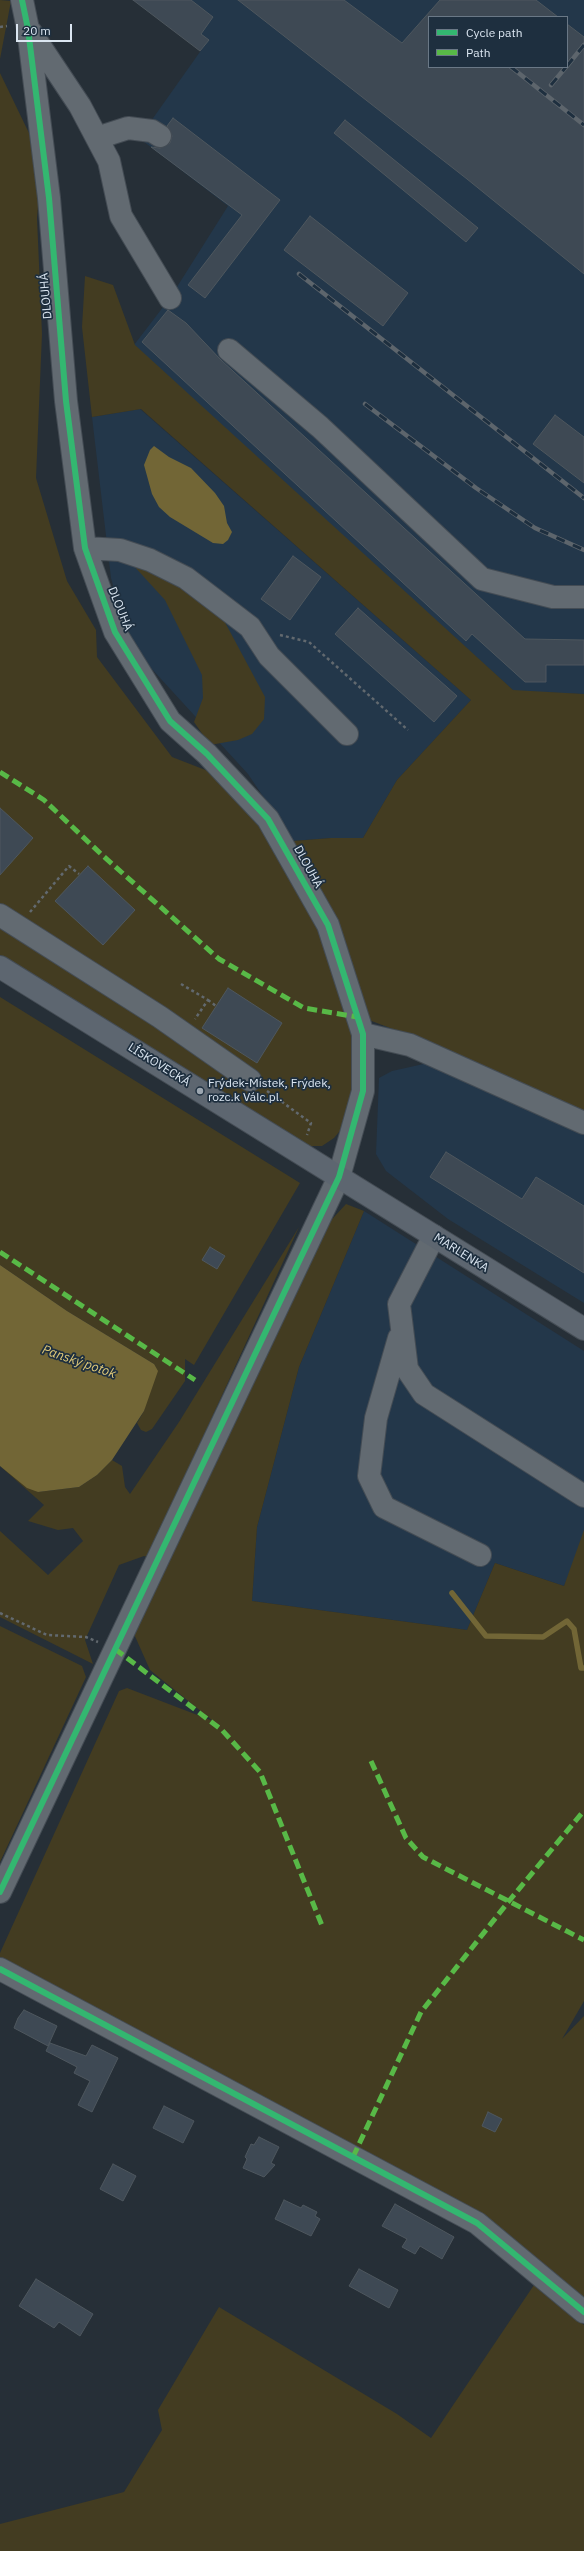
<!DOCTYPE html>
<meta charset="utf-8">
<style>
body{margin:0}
#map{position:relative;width:584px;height:2551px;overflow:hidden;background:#262f37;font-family:"IBM Plex Sans",sans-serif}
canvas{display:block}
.legend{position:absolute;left:428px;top:16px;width:140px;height:52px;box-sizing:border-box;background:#1e2f3f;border:1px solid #6a7886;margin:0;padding:5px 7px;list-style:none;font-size:12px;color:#dbe6f1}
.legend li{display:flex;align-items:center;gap:8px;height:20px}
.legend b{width:20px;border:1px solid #6a7886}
.scale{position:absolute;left:16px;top:24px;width:56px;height:18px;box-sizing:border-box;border:2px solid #dbe6f1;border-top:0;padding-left:5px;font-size:12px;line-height:14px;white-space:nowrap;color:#dbe6f1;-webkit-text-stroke:3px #1e2f3f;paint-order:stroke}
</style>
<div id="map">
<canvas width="584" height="2551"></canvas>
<ul class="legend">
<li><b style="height:5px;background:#33b770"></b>Cycle path</li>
<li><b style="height:5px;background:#58b947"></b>Path</li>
</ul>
<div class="scale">20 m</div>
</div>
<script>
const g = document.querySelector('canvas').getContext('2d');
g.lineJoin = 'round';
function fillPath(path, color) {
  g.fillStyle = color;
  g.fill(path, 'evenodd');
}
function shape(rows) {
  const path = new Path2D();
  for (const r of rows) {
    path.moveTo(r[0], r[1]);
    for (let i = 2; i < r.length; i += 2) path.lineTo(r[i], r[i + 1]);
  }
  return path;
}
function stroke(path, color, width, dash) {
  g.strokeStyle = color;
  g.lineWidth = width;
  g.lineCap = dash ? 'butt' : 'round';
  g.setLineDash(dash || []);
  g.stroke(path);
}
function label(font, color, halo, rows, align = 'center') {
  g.font = font + ' "IBM Plex Sans",sans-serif';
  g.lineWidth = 3.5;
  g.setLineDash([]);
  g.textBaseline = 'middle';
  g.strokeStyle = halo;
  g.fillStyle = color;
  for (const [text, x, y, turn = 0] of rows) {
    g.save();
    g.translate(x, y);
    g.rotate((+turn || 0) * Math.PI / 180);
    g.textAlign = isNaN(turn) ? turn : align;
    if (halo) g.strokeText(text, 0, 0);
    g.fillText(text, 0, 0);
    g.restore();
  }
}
fillPath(shape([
 [139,0,584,0,584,694,514,691,276,477,134,345,170,298,228,206,139,138,202,49],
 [429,17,567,17,567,67,429,67],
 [140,409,471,700,397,780,363,838,331,838,293,841,248,774,129,644,111,578,92,417],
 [381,1024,419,1039,584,1112,584,1303,448,1219,386,1171,376,1154,379,1078,392,1071,428,1063,440,1067],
 [364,1211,584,1351,584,1566,575,1560,564,1586,495,1563,467,1630,252,1601,257,1527,299,1367]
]), '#23374a');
fillPath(shape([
 [0,0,11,1,0,59],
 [0,73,42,160,37,218,42,334,36,478,67,581,96,630,97,657,172,757,226,778,287,860,323,933,352,1034,352,1087,344,1126,334,1138,322,1146,309,1146,299,1140,0,955],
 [85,276,113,285,135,345,513,690,584,694,584,1112,419,1039,369,1020,347,946,332,909,293,841,331,838,363,838,397,780,471,700,141,409,92,417,82,327],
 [133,565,184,583,220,613,265,697,264,719,252,734,238,740,210,745,194,722,203,698,202,675,165,600],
 [0,997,300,1183,194,1365,185,1359,185,1381,152,1429,146,1432,141,1430,137,1423,144,1411,154,1364,67,1311,0,1265],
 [346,1204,364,1211,299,1367,257,1527,252,1601,467,1630,495,1563,564,1586,584,1530,584,2001,562,2039,584,2016,584,2302,515,2245,509,2235,478,2213,0,1961,0,1953,119,1691,127,1688,213,1721,150,1670,134,1634,324,1228],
 [299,1227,148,1557,144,1556,119,1565,85,1640,93,1664,0,1617,0,1531,48,1575,83,1541,73,1528,58,1530,28,1521,44,1505,0,1466,38,1492,79,1487,97,1475,112,1460,122,1466,125,1487,130,1494,179,1422],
 [0,1626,82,1666,86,1677,0,1862],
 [534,2285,584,2325,584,2551,0,2551,0,2524,124,2492,162,2430,158,2410,219,2307,397,2414,431,2438]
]), '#433c21');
fillPath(shape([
 [154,446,169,457,191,468,215,493,224,506,227,523,232,532,228,540,223,544,213,543,170,517,159,507,152,494,144,465,150,450],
 [0,1265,67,1311,154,1364,158,1371,144,1411,112,1460,97,1475,79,1487,38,1492,27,1488,0,1466]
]), '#726636');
stroke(shape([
 [452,1593,486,1636,543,1637,567,1621,574,1629,581,1668,584,1668]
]), '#726636', 5.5);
const building = shape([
 [133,0,191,0,213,17,201,34,209,40,200,51,133,0],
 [238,0,344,0,402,43,440,0,536,0,558,17,429,17,429,67,567,67,567,24,584,37,584,274,467,179,238,0],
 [173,118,280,200,205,298,188,285,242,215,151,147,160,148,170,143,172,136,167,126,173,118],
 [345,120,478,228,466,242,334,133,345,120],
 [310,216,408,293,383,326,284,250,310,216],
 [168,310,186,323,221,360,525,639,584,640,584,665,546,665,546,682,525,682,472,634,466,641,142,342,168,310],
 [555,415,584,437,584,483,533,444,555,415],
 [293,556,321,577,290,620,261,599,293,556],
 [358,608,457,696,434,722,335,634,358,608],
 [0,808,33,838,0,875,0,808],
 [88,866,135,910,103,945,55,901,88,866],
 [228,988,282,1023,257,1063,202,1028,228,988],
 [446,1152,522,1199,536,1177,584,1206,584,1273,430,1177,446,1152],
 [210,1247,225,1256,217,1269,202,1260,210,1247],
 [24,2010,57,2026,48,2046,14,2028,18,2018,24,2010],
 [50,2043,86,2056,92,2045,118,2058,92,2112,78,2105,90,2081,74,2073,77,2067,46,2051,50,2043],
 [164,2106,194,2121,183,2143,153,2128,164,2106],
 [488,2112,502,2119,495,2132,482,2126,488,2112],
 [259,2137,279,2147,271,2163,275,2165,264,2177,243,2168,247,2159,245,2157,251,2144,254,2145,259,2137],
 [113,2164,136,2176,123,2201,100,2189,113,2164],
 [284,2200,301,2208,303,2205,317,2212,315,2216,320,2219,311,2236,275,2219,284,2200],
 [395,2204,454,2237,442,2259,420,2246,415,2254,402,2247,407,2239,382,2226,395,2204],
 [359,2269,398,2290,389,2308,349,2286,359,2269],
 [36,2279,93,2314,80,2336,59,2322,54,2328,19,2306,36,2279]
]);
fillPath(building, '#3e4954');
stroke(building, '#4e575e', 1);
const minor = shape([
 [30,31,80,106,109,161,121,216,170,298],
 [97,138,128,128,152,131,160,136],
 [229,350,320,427,482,579,553,597,584,597],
 [85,548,120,550,150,560,186,578,250,627,269,656,347,734],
 [0,915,160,1017,250,1080],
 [363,1034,410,1045,584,1123],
 [434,1236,399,1304,407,1369,424,1394,584,1496],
 [399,1338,376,1418,369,1476,384,1507,480,1555],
 [0,1892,339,1177,363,1091,363,1034,328,925,268,819,207,754,170,721,115,632,85,548,66,401,49,198,28,29,22,0],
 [0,1969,477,2223,584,2312]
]);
const major = shape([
 [0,967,584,1329]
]);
stroke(minor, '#444c54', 24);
stroke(major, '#444c54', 24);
stroke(shape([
 [0,27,7,26],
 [280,635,309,642,408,730],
 [30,912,69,866,79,874],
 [181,984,208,1000,195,1019],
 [208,1000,216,1006],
 [267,1091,311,1123,307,1135],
 [0,1613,47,1635,86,1637,98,1642]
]), '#62696f', 2.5, [3, 3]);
stroke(minor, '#626a71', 22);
stroke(major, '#5d6670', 22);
const rail = shape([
 [567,66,584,45],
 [511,67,584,125],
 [551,85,566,67],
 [299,274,584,498],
 [365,404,476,488,535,528,584,550]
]);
stroke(rail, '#5d656c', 4.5);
stroke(rail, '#1e2f3f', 3, [9]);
stroke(shape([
 [0,772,44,800,101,854,219,959,304,1008,357,1017],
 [0,1252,195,1380],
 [115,1649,222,1730,260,1772,323,1928],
 [371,1761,406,1838,423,1857,584,1940],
 [353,2157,421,2012,509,1901,582,1813,584,1814]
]), '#58b947', 5, [10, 5]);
stroke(shape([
 [0,1892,339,1177,363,1091,363,1034,328,925,268,819,207,754,170,721,115,632,85,548,66,401,49,198,28,29,22,0],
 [0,1969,477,2223,584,2312]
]), '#33b770', 6);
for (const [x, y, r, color] of [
 [200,1091,4,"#9ca6b0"]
]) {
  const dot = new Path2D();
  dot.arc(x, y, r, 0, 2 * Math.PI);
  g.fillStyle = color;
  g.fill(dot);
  stroke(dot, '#1e2f3f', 1.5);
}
label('12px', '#dbe6f1', '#1e2f3f', [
 ["DLOUHÁ",46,296,-95],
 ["DLOUHÁ",120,609,68],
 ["DLOUHÁ",308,867,61],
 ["LÍSKOVECKÁ",159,1065,32],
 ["MARLENKA",461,1253,32]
]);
label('12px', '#dbe6f1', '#1e2f3f', [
 ["Frýdek-Místek, Frýdek,",208,1084],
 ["rozc.k Válc.pl.",208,1098]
], 'left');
label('italic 13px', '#e1ca79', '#1e2f3f', [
 ["Panský potok",79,1362,19]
]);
</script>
